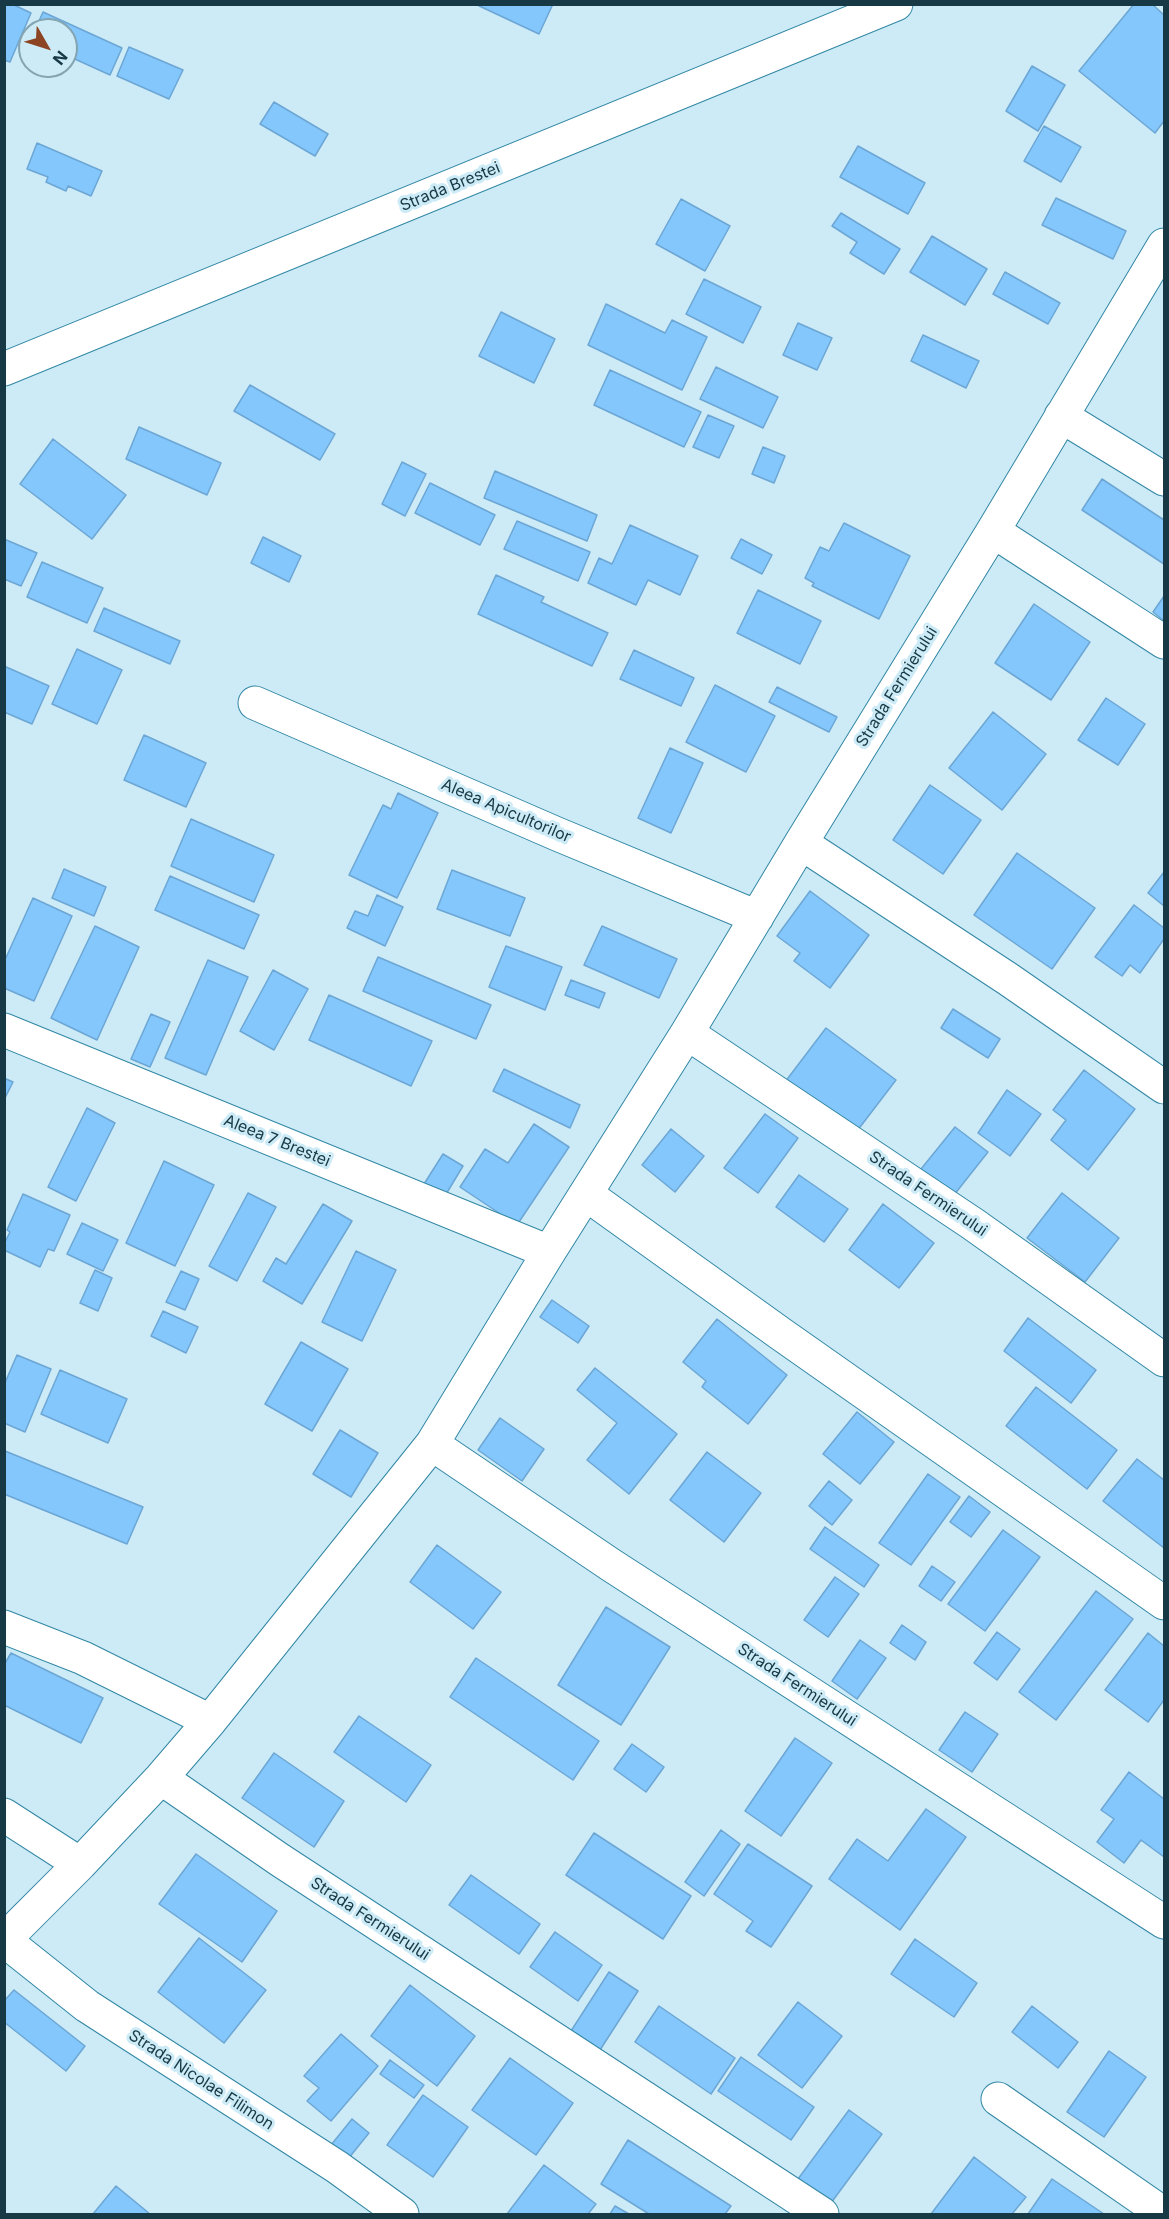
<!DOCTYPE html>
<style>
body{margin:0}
#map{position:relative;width:1169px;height:2219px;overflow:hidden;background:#ccebf7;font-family:Inter,sans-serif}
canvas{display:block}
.frame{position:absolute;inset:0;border:6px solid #163945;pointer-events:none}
.north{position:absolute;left:18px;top:18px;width:60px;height:60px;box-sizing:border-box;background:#ccebf7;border:2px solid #83a4b0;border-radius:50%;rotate:129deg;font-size:16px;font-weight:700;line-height:24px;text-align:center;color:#163945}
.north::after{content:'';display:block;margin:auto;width:21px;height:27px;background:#8c4423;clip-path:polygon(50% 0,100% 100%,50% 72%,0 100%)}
</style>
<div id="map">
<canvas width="1169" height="2219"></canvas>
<div class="frame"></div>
<div class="north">N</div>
</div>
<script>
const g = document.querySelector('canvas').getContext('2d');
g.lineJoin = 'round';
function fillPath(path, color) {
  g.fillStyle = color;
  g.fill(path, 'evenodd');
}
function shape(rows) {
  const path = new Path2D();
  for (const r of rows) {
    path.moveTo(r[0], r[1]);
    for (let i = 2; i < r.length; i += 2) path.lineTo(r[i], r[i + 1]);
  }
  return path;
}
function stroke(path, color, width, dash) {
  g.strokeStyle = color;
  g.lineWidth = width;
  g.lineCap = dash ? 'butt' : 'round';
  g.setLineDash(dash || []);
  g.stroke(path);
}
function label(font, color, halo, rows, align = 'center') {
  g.font = font + ' Inter,sans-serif';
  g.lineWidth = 6;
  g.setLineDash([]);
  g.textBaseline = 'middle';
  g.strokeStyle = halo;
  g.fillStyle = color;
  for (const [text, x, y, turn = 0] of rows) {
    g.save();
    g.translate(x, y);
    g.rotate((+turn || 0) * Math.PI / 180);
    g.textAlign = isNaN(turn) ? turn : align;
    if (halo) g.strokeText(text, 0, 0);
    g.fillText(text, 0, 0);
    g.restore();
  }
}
const building = shape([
 [4,4,12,4,31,13,10,62,4,60,4,4],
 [475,4,553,4,539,34,475,4],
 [1134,4,1152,4,1164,15,1164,121,1155,133,1079,71,1134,4],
 [43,12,122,48,110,75,66,55,66,30,35,30,43,12],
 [129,47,183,70,169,99,117,76,129,47],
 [1032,66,1065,85,1038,131,1006,111,1032,66],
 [274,102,328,134,315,156,260,124,274,102],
 [1044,126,1081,147,1061,182,1024,161,1044,126],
 [37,143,102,171,91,196,68,186,66,191,46,182,48,177,27,169,37,143],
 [858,146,925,183,908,214,840,177,858,146],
 [1056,198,1126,231,1113,259,1042,225,1056,198],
 [681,199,730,226,705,271,656,244,681,199],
 [841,213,900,249,884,274,850,253,857,242,832,226,841,213],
 [932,236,987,269,965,305,910,272,932,236],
 [1005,272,1060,303,1048,324,993,294,1005,272],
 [704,279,761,307,743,343,686,314,704,279],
 [606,304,665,333,672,320,707,337,682,390,588,345,606,304],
 [501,312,555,339,534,383,479,356,501,312],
 [798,323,832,338,817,370,783,355,798,323],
 [923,335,979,361,966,388,911,361,923,335],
 [716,367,778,397,763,428,700,399,716,367],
 [610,370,701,412,684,447,594,405,610,370],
 [250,385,335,434,320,460,234,411,250,385],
 [708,415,734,426,719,458,693,447,708,415],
 [139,427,221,463,207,495,126,459,139,427],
 [53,439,126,495,92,539,20,484,53,439],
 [763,447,785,456,774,483,752,474,763,447],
 [402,462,426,474,405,516,382,504,402,462],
 [495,471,597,515,587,541,484,498,495,471],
 [1102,479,1164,520,1164,564,1082,510,1102,479],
 [430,483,495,515,480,545,415,513,430,483],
 [517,521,590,552,578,581,504,549,517,521],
 [844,523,910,556,879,619,812,586,814,583,805,578,820,547,829,551,844,523],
 [630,525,698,556,680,595,648,580,636,605,588,583,599,558,612,564,630,525],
 [263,537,301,556,289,582,251,563,263,537],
 [4,539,37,553,21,586,4,579,4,539],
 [741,539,772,555,762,574,731,558,741,539],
 [42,562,103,588,87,623,27,597,42,562],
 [496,575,544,597,541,602,608,633,592,666,478,614,496,575],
 [758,590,821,621,800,664,737,633,758,590],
 [1164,596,1164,621,1153,612,1164,596],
 [1034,604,1090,642,1051,700,995,663,1034,604],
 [104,608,180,641,170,664,94,631,104,608],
 [77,649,122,670,97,724,52,704,77,649],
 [634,650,694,678,681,706,620,679,634,650],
 [4,666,49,686,32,724,4,712,4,666],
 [715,685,775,716,746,772,686,742,715,685],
 [777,687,837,717,829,732,769,702,777,687],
 [1106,698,1145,724,1118,765,1078,740,1106,698],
 [993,712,1046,754,1002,810,949,768,993,712],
 [144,735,206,763,186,807,124,780,144,735],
 [670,748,703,763,671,833,638,818,670,748],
 [930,785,981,820,943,874,893,840,930,785],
 [398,793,438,813,397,898,349,875,383,805,391,809,398,793],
 [191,819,274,855,254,902,171,866,191,819],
 [1017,853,1095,908,1052,969,974,915,1017,853],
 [64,869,106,887,94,916,52,898,64,869],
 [452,870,525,898,510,936,437,909,452,870],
 [1164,872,1164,906,1148,893,1164,872],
 [170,876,259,915,244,949,155,910,170,876],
 [810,891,869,935,830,988,794,961,800,953,777,936,810,891],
 [377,895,403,907,385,946,347,928,355,911,368,916,377,895],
 [33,898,72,916,34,1001,4,988,4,962,33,898],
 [1134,905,1164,928,1164,939,1140,973,1130,965,1122,976,1095,957,1134,905],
 [95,926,139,947,97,1040,51,1018,95,926],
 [602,926,677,959,659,998,584,965,602,926],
 [506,946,562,967,545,1010,489,987,506,946],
 [378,957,491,1005,476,1039,363,991,378,957],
 [208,960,248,977,206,1075,165,1058,208,960],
 [273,970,308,989,274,1050,240,1031,273,970],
 [571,980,605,993,599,1008,565,995,571,980],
 [329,995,432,1041,411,1086,309,1040,329,995],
 [953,1009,1000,1039,988,1058,941,1028,953,1009],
 [151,1014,170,1022,150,1067,131,1059,151,1014],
 [826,1028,896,1080,854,1135,785,1082,826,1028],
 [504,1069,580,1105,570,1128,493,1091,504,1069],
 [1084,1070,1135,1109,1088,1170,1051,1140,1066,1120,1053,1110,1084,1070],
 [4,1078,13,1082,4,1100,4,1078],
 [1007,1090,1041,1114,1010,1156,978,1133,1007,1090],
 [87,1108,115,1123,76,1201,48,1187,87,1108],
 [765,1114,798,1138,758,1193,724,1168,765,1114],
 [534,1124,569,1147,517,1225,460,1187,485,1149,508,1163,534,1124],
 [955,1127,988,1152,950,1200,917,1174,955,1127],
 [671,1129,704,1156,675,1192,642,1165,671,1129],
 [443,1154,463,1166,445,1196,424,1184,443,1154],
 [164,1161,214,1185,175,1266,126,1243,164,1161],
 [799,1175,848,1209,824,1242,776,1207,799,1175],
 [248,1193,276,1207,237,1281,209,1266,248,1193],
 [1062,1193,1119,1238,1085,1282,1027,1238,1062,1193],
 [23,1194,70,1215,54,1251,48,1249,40,1267,4,1250,4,1244,10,1232,7,1230,23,1194],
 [323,1204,352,1221,302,1304,263,1281,276,1258,286,1264,323,1204],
 [883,1204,934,1243,899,1288,849,1250,883,1204],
 [82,1223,118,1240,103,1271,67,1254,82,1223],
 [356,1251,396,1270,362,1341,322,1322,356,1251],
 [95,1270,112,1278,98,1311,80,1303,95,1270],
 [181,1271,199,1279,185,1310,166,1302,181,1271],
 [552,1300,589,1326,578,1343,540,1317,552,1300],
 [163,1311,198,1327,186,1353,151,1336,163,1311],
 [1028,1318,1096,1370,1071,1403,1004,1351,1028,1318],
 [717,1319,787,1375,748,1424,702,1387,706,1381,683,1362,717,1319],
 [301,1342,348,1369,312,1431,265,1404,301,1342],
 [17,1355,51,1369,25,1432,4,1423,4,1385,17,1355],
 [595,1368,677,1434,629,1494,587,1460,617,1423,577,1390,595,1368],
 [60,1370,127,1399,108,1443,41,1414,60,1370],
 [1036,1387,1117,1450,1087,1489,1006,1426,1036,1387],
 [857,1412,894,1442,860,1484,823,1454,857,1412],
 [500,1418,544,1449,522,1481,478,1450,500,1418],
 [340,1430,378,1453,351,1497,313,1474,340,1430],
 [5,1451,143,1507,127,1544,4,1494,5,1451],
 [707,1452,761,1493,724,1542,670,1500,707,1452],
 [1137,1459,1164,1480,1164,1548,1103,1501,1137,1459],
 [928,1474,960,1497,911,1565,879,1543,928,1474],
 [829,1481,852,1500,832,1525,809,1506,829,1481],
 [969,1496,990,1512,971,1537,950,1522,969,1496],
 [825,1527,879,1565,864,1587,810,1549,825,1527],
 [1003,1530,1040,1557,985,1631,948,1604,1003,1530],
 [437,1545,501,1592,473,1629,410,1582,437,1545],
 [932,1566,955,1582,941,1601,919,1586,932,1566],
 [835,1577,859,1594,828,1637,804,1620,835,1577],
 [1096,1591,1133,1619,1056,1720,1019,1692,1096,1591],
 [606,1607,670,1647,621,1725,558,1685,606,1607],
 [902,1625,926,1642,915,1660,890,1643,902,1625],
 [997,1632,1020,1649,997,1680,974,1663,997,1632],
 [1148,1633,1164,1646,1164,1700,1148,1722,1105,1690,1148,1633],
 [860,1640,886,1658,857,1699,832,1681,860,1640],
 [11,1653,103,1698,81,1743,4,1705,4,1665,11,1653],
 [476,1658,599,1741,573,1780,450,1697,476,1658],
 [965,1712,998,1734,972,1772,939,1750,965,1712],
 [359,1716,431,1765,406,1802,334,1752,359,1716],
 [795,1738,832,1763,781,1836,745,1811,795,1738],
 [632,1744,664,1767,646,1792,614,1769,632,1744],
 [274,1753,344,1801,314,1847,242,1798,274,1753],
 [1129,1772,1164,1799,1164,1857,1141,1840,1124,1863,1097,1842,1114,1819,1101,1810,1129,1772],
 [926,1809,966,1837,900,1930,829,1879,857,1839,888,1861,926,1809],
 [721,1830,740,1844,704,1896,685,1882,721,1830],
 [594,1833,691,1896,663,1939,566,1875,594,1833],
 [748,1844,812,1886,771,1947,746,1931,753,1921,714,1894,748,1844],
 [196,1854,277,1911,242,1962,159,1904,196,1854],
 [471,1875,540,1924,519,1954,449,1905,471,1875],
 [555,1932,602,1965,578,2001,530,1967,555,1932],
 [199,1938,266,1990,224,2043,158,1992,199,1938],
 [915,1939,977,1983,954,2017,891,1974,915,1939],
 [609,1972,638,1991,600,2050,571,2031,609,1972],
 [410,1985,475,2036,437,2086,371,2036,410,1985],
 [14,1990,85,2046,66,2071,4,2022,4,2001,14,1990],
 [798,2002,842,2036,802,2088,758,2055,798,2002],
 [659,2006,735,2058,711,2094,635,2042,659,2006],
 [1032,2006,1078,2042,1058,2068,1012,2032,1032,2006],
 [341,2034,378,2066,331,2121,307,2101,319,2088,304,2076,341,2034],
 [1109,2051,1146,2077,1104,2137,1067,2112,1109,2051],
 [741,2057,814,2107,791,2140,718,2091,741,2057],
 [510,2058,573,2103,536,2155,472,2110,510,2058],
 [390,2060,424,2085,414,2098,380,2074,390,2060],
 [423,2095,468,2127,433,2177,387,2145,423,2095],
 [849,2110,882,2134,828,2207,795,2183,849,2110],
 [352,2119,369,2133,344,2164,327,2150,352,2119],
 [628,2140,731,2206,725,2214,649,2214,601,2184,628,2140],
 [974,2157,1026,2197,1012,2214,931,2214,974,2157],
 [544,2165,596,2204,588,2214,507,2214,544,2165],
 [1052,2179,1104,2214,1028,2214,1052,2179],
 [116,2186,150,2214,93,2214,116,2186],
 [615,2206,629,2214,610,2214,615,2206]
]);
fillPath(building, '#84c7fc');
stroke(building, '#6ca6d4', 1.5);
const minor = shape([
 [1061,416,1164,479],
 [993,531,1164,642],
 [255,703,557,834,757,917],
 [801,843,1008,979,1164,1087],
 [4,1030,549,1252],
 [687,1033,973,1224,1164,1360],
 [586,1194,781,1334,1164,1603],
 [432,1444,611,1565,1164,1922],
 [4,1627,83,1658,210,1721],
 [161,1778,280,1860,822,2214],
 [4,1815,80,1864],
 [4,1940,80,1864,161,1778,210,1721,432,1444,549,1252,687,1033,801,843,993,531,1164,245],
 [4,1940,87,2006,337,2167,402,2214],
 [998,2099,1164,2214]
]);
const secondary = shape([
 [4,369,896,4]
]);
stroke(minor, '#3287a4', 35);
stroke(secondary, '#3287a4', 35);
stroke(minor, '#fff', 33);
stroke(secondary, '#fff', 33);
label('16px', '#163945', '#ccebf7', [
 ["Strada Brestei",450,187,-22],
 ["Strada Fermierului",897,687,-58],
 ["Aleea Apicultorilor",506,811,23],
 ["Aleea 7 Brestei",277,1141,22],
 ["Strada Fermierului",928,1194,34],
 ["Strada Fermierului",797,1685,33],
 ["Strada Fermierului",370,1919,33],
 ["Strada Nicolae Filimon",201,2080,33]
]);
</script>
